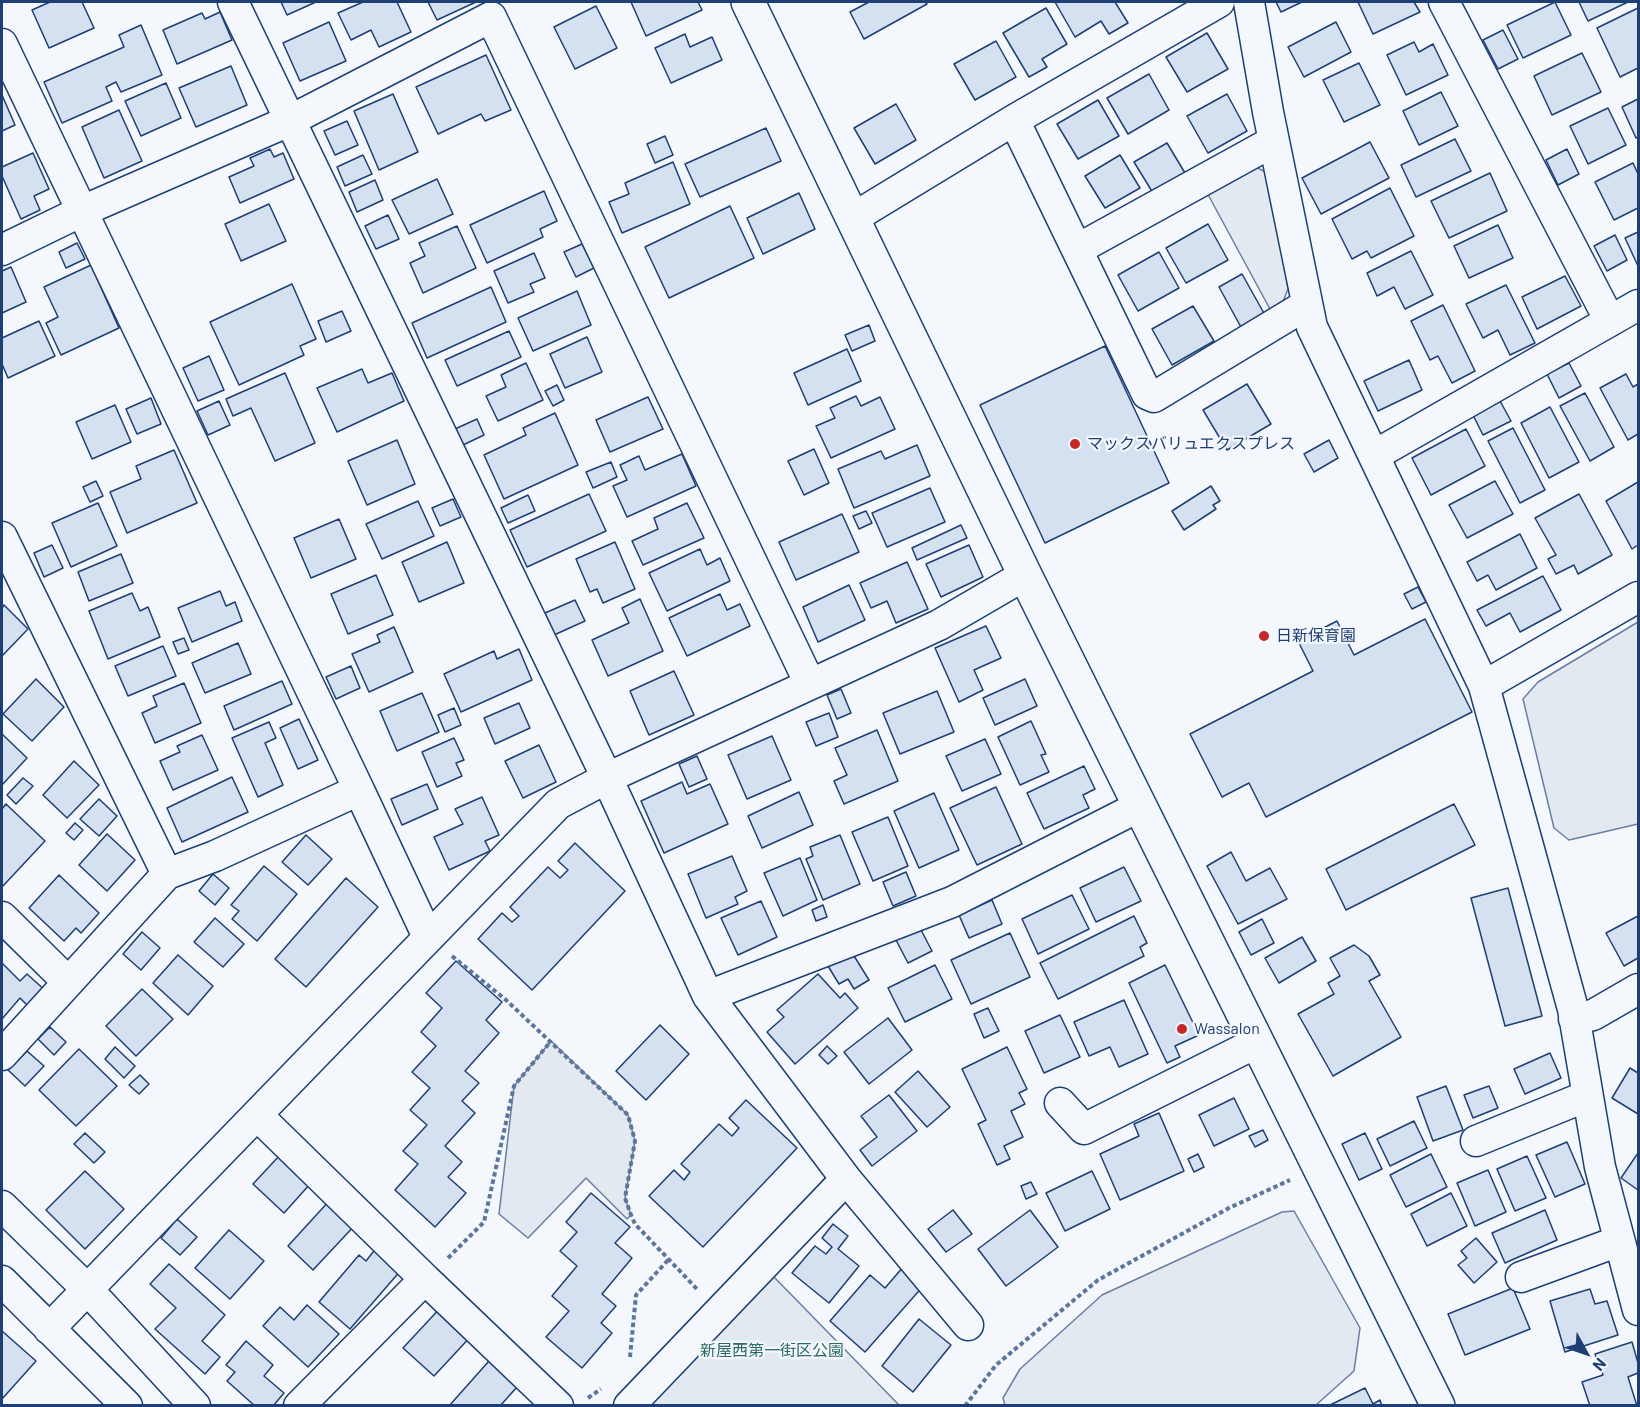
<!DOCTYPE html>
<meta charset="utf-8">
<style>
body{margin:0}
#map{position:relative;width:1640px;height:1407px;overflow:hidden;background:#f4f7fb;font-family:Barlow,sans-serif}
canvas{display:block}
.frame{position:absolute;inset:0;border:3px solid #1d3f73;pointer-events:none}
.north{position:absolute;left:1556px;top:1323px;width:60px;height:60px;-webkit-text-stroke:4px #f4f7fb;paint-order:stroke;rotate:130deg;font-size:16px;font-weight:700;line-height:24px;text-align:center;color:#1d3f73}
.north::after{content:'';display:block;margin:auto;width:21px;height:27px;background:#1d3f73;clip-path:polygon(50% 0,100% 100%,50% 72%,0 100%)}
</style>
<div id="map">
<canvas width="1640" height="1407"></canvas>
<div class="frame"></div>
<div class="north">N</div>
</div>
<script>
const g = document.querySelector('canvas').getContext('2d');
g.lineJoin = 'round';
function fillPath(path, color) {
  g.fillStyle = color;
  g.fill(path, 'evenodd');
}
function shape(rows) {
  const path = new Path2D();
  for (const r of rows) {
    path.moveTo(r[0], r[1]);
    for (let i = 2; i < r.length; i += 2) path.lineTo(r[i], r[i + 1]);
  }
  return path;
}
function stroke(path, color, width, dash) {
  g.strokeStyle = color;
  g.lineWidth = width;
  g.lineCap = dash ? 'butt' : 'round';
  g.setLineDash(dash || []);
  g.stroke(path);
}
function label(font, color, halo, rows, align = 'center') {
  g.font = font + ' Barlow,"Noto Sans JP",sans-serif';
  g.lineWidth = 4.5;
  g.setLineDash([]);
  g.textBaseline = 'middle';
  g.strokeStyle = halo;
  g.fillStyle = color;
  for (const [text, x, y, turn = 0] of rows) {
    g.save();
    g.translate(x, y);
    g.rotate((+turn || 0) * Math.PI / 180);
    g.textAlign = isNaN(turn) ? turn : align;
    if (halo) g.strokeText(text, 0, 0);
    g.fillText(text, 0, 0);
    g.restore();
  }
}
const green = shape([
 [1250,164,1271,175,1288,289,1282,304,1271,311,1205,189,1250,164],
 [1638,622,1638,824,1569,840,1554,828,1523,699,1538,682,1638,622],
 [551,1041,628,1115,635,1141,625,1198,631,1215,627,1219,586,1178,528,1238,499,1214,514,1086,551,1041],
 [1294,1211,1360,1328,1354,1371,1316,1405,1005,1405,1003,1398,1020,1369,1102,1295,1282,1212,1294,1211],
 [772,1275,899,1405,647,1406,772,1275]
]);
fillPath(green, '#e3e9f0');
stroke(green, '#687fa3', 1.5);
const building = shape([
 [50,2,82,2,94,28,49,48,32,10,50,2],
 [281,2,316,2,287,15,281,2],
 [363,2,397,2,411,32,379,47,371,30,351,40,338,13,363,2],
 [428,2,476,2,437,20,428,2],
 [631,2,698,2,702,10,646,36,631,2],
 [869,2,925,2,927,4,864,39,850,12,869,2],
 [1055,2,1115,2,1128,23,1109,34,1101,21,1075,37,1055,2],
 [1276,2,1302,2,1281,12,1276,2],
 [1358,2,1414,2,1420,12,1373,34,1358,2],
 [1555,2,1571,35,1523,58,1507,25,1555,2],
 [1579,2,1628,2,1588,21,1579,2],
 [596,6,617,48,575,69,554,27,596,6],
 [1046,8,1067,44,1042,59,1047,67,1029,77,1003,33,1046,8],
 [1638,8,1638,68,1620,77,1597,28,1638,8],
 [220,12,232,40,177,64,163,30,202,13,205,19,220,12],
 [329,22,346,61,300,81,283,43,329,22],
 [1336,22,1351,52,1304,77,1288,47,1336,22],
 [141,25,162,75,121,92,116,82,106,87,112,101,62,123,44,82,124,47,119,35,141,25],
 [1503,30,1518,59,1498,69,1483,40,1503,30],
 [1207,33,1228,69,1187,92,1166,57,1207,33],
 [685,34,690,47,712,37,722,60,671,83,655,48,685,34],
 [996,41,1016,77,975,100,954,64,996,41],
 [1414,42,1419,52,1433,44,1448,75,1406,95,1387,55,1414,42],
 [1582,53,1601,92,1552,115,1534,76,1582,53],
 [486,55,511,110,485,121,481,114,438,134,416,87,486,55],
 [1359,63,1380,105,1344,122,1323,80,1359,63],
 [231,66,247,105,196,127,179,88,231,66],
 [1149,74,1169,110,1128,134,1107,98,1149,74],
 [166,83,181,118,141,136,125,101,166,83],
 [1441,92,1458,126,1419,145,1403,111,1441,92],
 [393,94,418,152,379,170,354,111,393,94],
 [1227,94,1247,131,1208,153,1187,116,1227,94],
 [2,95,15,125,2,131,2,95],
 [1638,99,1638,137,1636,138,1622,107,1638,99],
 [1098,100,1119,136,1078,159,1057,124,1098,100],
 [896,104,916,140,875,164,854,128,896,104],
 [1608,108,1626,145,1588,164,1570,126,1608,108],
 [119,110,142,161,104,178,82,127,119,110],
 [347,121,358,145,335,155,324,131,347,121],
 [766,128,781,161,700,197,685,164,766,128],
 [665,136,673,155,655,163,647,144,665,136],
 [1455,139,1471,171,1416,197,1401,165,1455,139],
 [1370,142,1389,178,1321,214,1302,178,1370,142],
 [1167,143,1185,173,1153,193,1134,162,1167,143],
 [270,149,274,157,283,153,294,179,240,203,229,177,254,166,250,158,270,149],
 [1567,149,1579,174,1558,185,1546,160,1567,149],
 [33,153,49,189,34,196,40,210,21,219,2,176,2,167,33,153],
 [363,155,372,174,345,186,337,167,363,155],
 [1120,155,1140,188,1105,208,1085,176,1120,155],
 [673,162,690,204,622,233,609,202,629,194,625,183,673,162],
 [1633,163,1638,174,1638,208,1614,220,1595,182,1633,163],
 [1490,173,1507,211,1449,238,1431,201,1490,173],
 [437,179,453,214,409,234,392,200,437,179],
 [375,180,383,200,357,212,349,192,375,180],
 [1390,188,1414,236,1371,258,1367,251,1352,259,1332,219,1390,188],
 [544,191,557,221,540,229,543,237,487,263,470,225,544,191],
 [799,193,815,229,763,254,747,218,799,193],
 [269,204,286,241,241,261,225,224,269,204],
 [730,206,754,258,669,298,645,247,730,206],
 [388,215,399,239,376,249,365,226,388,215],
 [1208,224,1228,260,1186,283,1166,248,1208,224],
 [1498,225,1513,258,1469,278,1454,246,1498,225],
 [457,226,476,268,423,293,410,263,425,256,419,243,457,226],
 [1638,232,1638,266,1625,238,1638,232],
 [1615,235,1627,260,1607,271,1594,246,1615,235],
 [77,243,85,259,66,268,59,252,77,243],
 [582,244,594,268,576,277,564,252,582,244],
 [1411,251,1433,295,1405,309,1394,287,1377,296,1367,273,1411,251],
 [1159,252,1179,288,1138,311,1118,275,1159,252],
 [534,253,545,278,530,284,534,292,508,303,494,271,534,253],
 [91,265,119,328,61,355,46,323,58,317,44,287,91,265],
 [11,267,26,302,2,313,2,271,11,267],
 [1242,274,1265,315,1242,329,1219,287,1242,274],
 [1565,276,1581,306,1537,329,1522,297,1565,276],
 [292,284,316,339,300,346,304,355,239,385,210,322,292,284],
 [1506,285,1535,343,1510,355,1498,330,1483,338,1466,304,1506,285],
 [491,287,506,322,427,358,412,323,491,287],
 [577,291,591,325,533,351,518,318,577,291],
 [1443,305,1475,371,1452,383,1438,356,1430,360,1411,321,1443,305],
 [1193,306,1214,341,1172,365,1152,329,1193,306],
 [342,311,351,331,326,342,318,321,342,311],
 [39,321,55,356,8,378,2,364,2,338,39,321],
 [869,325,875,341,852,351,845,335,869,325],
 [509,331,521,357,457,386,445,360,509,331],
 [587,337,602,372,565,388,550,354,587,337],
 [1105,346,1169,483,1045,543,980,405,1105,346],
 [847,349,861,381,808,405,794,373,847,349],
 [209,356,224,390,198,401,183,368,209,356],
 [1409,360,1422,390,1378,411,1364,381,1409,360],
 [526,363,543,400,498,421,486,396,506,387,501,375,526,363],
 [1569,363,1581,386,1559,398,1547,374,1569,363],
 [362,369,368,383,392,373,404,401,337,432,317,388,362,369],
 [285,373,315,443,275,461,251,408,233,416,226,399,285,373],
 [1626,374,1633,387,1638,384,1638,434,1628,440,1600,388,1626,374],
 [1247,384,1271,424,1227,450,1203,410,1247,384],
 [557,385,564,400,553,406,545,391,557,385],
 [1585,393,1614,447,1590,461,1560,406,1585,393],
 [856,396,861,406,880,397,895,429,831,458,816,426,835,418,830,408,856,396],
 [648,397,663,429,610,452,596,420,648,397],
 [151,398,161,424,137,434,126,409,151,398],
 [219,401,230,425,208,435,197,411,219,401],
 [1500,401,1511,421,1483,435,1473,415,1500,401],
 [115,405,131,442,92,459,76,422,115,405],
 [1550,407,1579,462,1549,478,1521,423,1550,407],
 [555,413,578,465,504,499,484,455,526,435,523,428,555,413],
 [477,419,484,435,463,445,455,429,477,419],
 [1513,428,1545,490,1520,503,1488,441,1513,428],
 [1466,429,1485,466,1431,495,1412,458,1466,429],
 [397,440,415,484,367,505,348,461,397,440],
 [1329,440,1338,458,1314,472,1304,454,1329,440],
 [917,445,930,476,854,508,838,469,881,451,885,459,917,445],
 [814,449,829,483,804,495,788,461,814,449],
 [174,450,197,503,127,533,110,492,141,479,136,466,174,450],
 [682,454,696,486,627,517,613,486,627,480,620,465,639,456,645,470,682,454],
 [611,462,617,477,593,488,586,472,611,462],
 [96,481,103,496,90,502,83,487,96,481],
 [1495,481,1513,514,1467,538,1449,505,1495,481],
 [1638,482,1638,545,1632,549,1606,501,1638,482],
 [1211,486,1220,501,1213,505,1216,509,1184,530,1172,511,1211,486],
 [930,488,945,522,887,547,872,513,930,488],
 [589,494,606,531,527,567,510,530,589,494],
 [1579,494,1612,555,1578,574,1574,565,1556,574,1548,559,1556,555,1535,518,1579,494],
 [528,495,535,511,508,523,501,508,528,495],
 [453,499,461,517,440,526,432,508,453,499],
 [418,501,434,536,382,559,366,524,418,501],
 [98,503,117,546,71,567,52,523,98,503],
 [687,503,704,538,643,565,632,541,658,529,654,518,687,503],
 [866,511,872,523,859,529,853,516,866,511],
 [842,514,859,552,796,580,779,542,842,514],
 [339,519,356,559,311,578,294,538,339,519],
 [961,525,967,538,917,560,912,548,961,525],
 [1520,534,1537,568,1496,590,1488,575,1477,581,1467,562,1520,534],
 [447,542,464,583,419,602,402,562,447,542],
 [615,542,635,589,603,603,597,589,590,592,576,559,615,542],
 [52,545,63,568,44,577,34,553,52,545],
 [969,545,983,577,941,597,926,564,969,545],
 [700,549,707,565,720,558,730,581,667,611,649,573,700,549],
 [121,554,133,583,89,601,78,572,121,554],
 [907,562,928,609,896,623,887,601,871,608,860,583,907,562],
 [376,575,393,615,348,634,331,594,376,575],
 [1543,576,1561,610,1520,632,1510,613,1486,626,1477,610,1543,576],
 [849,585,865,620,818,642,803,607,849,585],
 [1418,587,1426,602,1412,609,1404,594,1418,587],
 [220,591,226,606,235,602,242,621,192,642,178,608,220,591],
 [132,593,140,611,148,607,160,637,108,659,89,611,132,593],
 [720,594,727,610,740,604,750,626,687,656,669,618,720,594],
 [640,599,663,651,608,676,592,640,629,623,622,608,640,599],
 [575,600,585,621,554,635,545,613,575,600],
 [4,605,28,629,2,656,2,608,4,605],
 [1425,619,1472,712,1266,817,1249,783,1222,797,1190,734,1313,671,1298,641,1337,621,1354,655,1425,619],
 [986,626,1001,658,974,670,983,690,959,702,935,648,986,626],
 [394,627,413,672,369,692,352,654,380,642,377,635,394,627],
 [184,638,189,650,178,654,173,642,184,638],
 [238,643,251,674,205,693,192,663,238,643],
 [163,646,176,676,128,696,115,666,163,646],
 [519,649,532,680,461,712,444,674,494,651,497,659,519,649],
 [351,666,360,688,336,699,326,677,351,666],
 [674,671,694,715,649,735,630,691,674,671],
 [36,679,64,707,32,741,3,714,36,679],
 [1025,679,1037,706,995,725,983,698,1025,679],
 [282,681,292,704,234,730,224,706,282,681],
 [184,683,201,723,155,743,142,713,157,706,153,696,184,683],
 [841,689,851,713,837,719,827,695,841,689],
 [937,691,954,732,900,754,883,713,937,691],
 [422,693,439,732,397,751,380,711,422,693],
 [519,703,530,728,495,744,484,718,519,703],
 [454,708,461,725,445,732,438,715,454,708],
 [829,713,838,737,816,746,806,722,829,713],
 [299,719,318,760,298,769,280,728,299,719],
 [1031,721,1046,754,1041,755,1049,772,1020,785,998,737,1031,721],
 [269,722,276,738,265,743,283,785,258,797,232,738,269,722],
 [877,730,898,781,844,804,834,781,847,775,835,748,877,730],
 [2,734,27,758,2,785,2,734],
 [202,735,218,770,173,790,160,761,180,752,177,746,202,735],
 [772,736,791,780,747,799,728,755,772,736],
 [454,738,464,760,456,763,462,776,437,787,422,752,454,738],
 [985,739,1001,774,962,791,946,756,985,739],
 [539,745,556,782,523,798,505,761,539,745],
 [697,756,707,779,689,787,679,764,697,756],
 [74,761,99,785,67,818,43,795,74,761],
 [1084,766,1095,789,1083,795,1089,808,1044,829,1027,793,1084,766],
 [232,777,248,812,182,842,167,808,232,777],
 [23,778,33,786,16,804,7,795,23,778],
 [682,782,687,794,710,784,728,824,664,853,641,801,682,782],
 [427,784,438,809,402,825,391,799,427,784],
 [996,787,1022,844,977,865,950,808,996,787],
 [799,792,813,825,762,848,748,816,799,792],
 [934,793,959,850,919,868,894,811,934,793],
 [482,797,499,835,485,841,490,851,449,870,434,837,463,824,455,809,482,797],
 [99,799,117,816,99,836,80,819,99,799],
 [6,804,45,841,2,887,2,809,6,804],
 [1454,804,1475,845,1346,910,1326,869,1454,804],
 [888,817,908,866,873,881,852,832,888,817],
 [75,823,83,830,74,840,66,833,75,823],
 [107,834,135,860,107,891,79,865,107,834],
 [306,835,332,859,308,885,282,862,306,835],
 [840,835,860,884,823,900,806,859,813,856,810,847,840,835],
 [575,843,625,891,532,990,478,939,502,913,512,922,519,916,510,907,548,867,560,878,568,870,558,861,575,843],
 [1231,852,1246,881,1270,868,1287,899,1238,924,1207,866,1231,852],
 [732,856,747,891,735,897,738,904,706,918,688,874,732,856],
 [800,858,817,900,783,916,764,873,800,858],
 [264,866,297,894,257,941,232,919,239,911,231,905,264,866],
 [1124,867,1141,901,1096,922,1080,888,1124,867],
 [906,872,916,896,893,906,883,882,906,872],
 [213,874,229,888,215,905,199,891,213,874],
 [59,875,99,913,81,933,76,928,64,941,29,908,59,875],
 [346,878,378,907,306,987,275,959,346,878],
 [1508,888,1542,1016,1505,1026,1471,898,1508,888],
 [1072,895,1089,929,1038,954,1022,919,1072,895],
 [992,900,1002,924,969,938,959,915,992,900],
 [761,901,777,937,738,955,721,918,761,901],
 [823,905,827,917,816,921,812,910,823,905],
 [1134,916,1147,943,1140,947,1144,956,1058,999,1040,963,1134,916],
 [1638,916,1638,958,1624,966,1606,933,1638,916],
 [215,918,244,944,223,967,194,942,215,918],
 [1262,919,1274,943,1251,955,1239,932,1262,919],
 [920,928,932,951,908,963,896,940,920,928],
 [142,932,160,948,141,970,123,954,142,932],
 [1010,933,1030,977,971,1004,951,960,1010,933],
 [1302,937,1316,961,1279,983,1265,958,1302,937],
 [1354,945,1369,956,1380,975,1369,981,1401,1037,1333,1076,1298,1014,1334,994,1328,983,1340,976,1330,958,1354,945],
 [851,951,869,980,854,989,848,979,839,984,828,966,851,951],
 [178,955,213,986,188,1015,153,983,178,955],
 [456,961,502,1002,486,1020,499,1033,465,1071,479,1083,462,1101,475,1113,445,1146,462,1162,448,1177,466,1193,435,1227,395,1190,418,1164,403,1151,427,1125,410,1110,430,1088,412,1072,436,1046,421,1032,442,1008,426,993,456,961],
 [2,963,20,981,27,974,47,992,31,1009,20,998,2,1019,2,963],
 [935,965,952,999,905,1022,888,988,935,965],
 [1165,965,1199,1035,1175,1046,1180,1057,1167,1063,1129,983,1165,965],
 [818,974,840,998,845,993,858,1008,795,1064,767,1032,784,1017,777,1010,818,974],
 [142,989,173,1019,136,1056,106,1026,142,989],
 [1124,1000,1148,1054,1119,1067,1110,1047,1089,1056,1074,1022,1124,1000],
 [988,1008,999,1031,984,1038,974,1014,988,1008],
 [1060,1015,1080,1057,1044,1073,1025,1031,1060,1015],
 [888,1018,912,1050,869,1084,844,1052,888,1018],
 [660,1025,689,1054,646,1100,616,1071,660,1025],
 [50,1027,66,1042,54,1055,38,1039,50,1027],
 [827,1046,837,1056,828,1064,819,1055,827,1046],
 [115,1047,135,1066,124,1078,105,1059,115,1047],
 [1007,1047,1027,1089,1019,1093,1025,1104,1011,1111,1023,1137,1004,1146,1010,1159,997,1165,978,1124,986,1120,962,1069,1007,1047],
 [79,1049,117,1086,76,1126,39,1090,79,1049],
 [27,1051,44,1066,25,1086,8,1070,27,1051],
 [1550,1053,1561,1078,1525,1094,1514,1069,1550,1053],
 [1630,1068,1638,1073,1638,1114,1612,1098,1630,1068],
 [918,1071,950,1107,927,1127,895,1092,918,1071],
 [140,1075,149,1084,139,1094,129,1085,140,1075],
 [1446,1086,1463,1130,1433,1141,1417,1097,1446,1086],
 [1489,1086,1498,1108,1473,1118,1464,1095,1489,1086],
 [889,1095,917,1131,872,1166,860,1150,877,1137,861,1116,889,1095],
 [1234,1098,1249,1129,1214,1146,1199,1115,1234,1098],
 [746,1100,797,1148,703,1247,649,1196,674,1170,684,1180,690,1172,681,1164,719,1124,732,1136,739,1128,729,1118,746,1100],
 [1159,1113,1184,1171,1120,1200,1100,1154,1139,1136,1134,1124,1159,1113],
 [1414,1121,1427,1148,1390,1166,1377,1139,1414,1121],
 [1263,1130,1268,1140,1255,1147,1249,1136,1263,1130],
 [85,1133,105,1152,94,1163,74,1144,85,1133],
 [1365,1133,1382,1169,1359,1180,1342,1144,1365,1133],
 [1567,1142,1585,1184,1555,1197,1536,1155,1567,1142],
 [1638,1153,1638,1190,1621,1178,1638,1153],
 [1198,1154,1204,1167,1194,1172,1188,1159,1198,1154],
 [1431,1154,1447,1187,1406,1207,1390,1175,1431,1154],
 [280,1155,311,1183,284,1213,253,1184,280,1155],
 [1527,1156,1546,1198,1515,1211,1497,1169,1527,1156],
 [1488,1170,1506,1212,1475,1226,1457,1183,1488,1170],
 [85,1171,124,1209,85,1249,46,1210,85,1171],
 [1092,1171,1110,1209,1065,1231,1046,1193,1092,1171],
 [1031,1182,1037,1194,1026,1199,1021,1186,1031,1182],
 [591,1193,630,1227,615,1243,632,1258,602,1294,616,1306,601,1323,612,1333,582,1368,546,1337,569,1311,552,1296,577,1266,560,1251,577,1232,566,1222,591,1193],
 [1451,1193,1467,1226,1427,1246,1411,1214,1451,1193],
 [330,1200,356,1224,313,1270,288,1246,330,1200],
 [953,1210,972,1234,946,1252,928,1229,953,1210],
 [1030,1210,1058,1247,1006,1286,978,1249,1030,1210],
 [1545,1210,1557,1240,1505,1263,1492,1233,1545,1210],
 [177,1219,197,1237,180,1255,161,1238,177,1219],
 [833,1224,848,1236,838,1249,859,1266,829,1303,792,1273,815,1246,826,1254,832,1247,822,1238,833,1224],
 [229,1230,264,1261,230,1299,195,1268,229,1230],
 [1476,1238,1497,1262,1474,1283,1458,1265,1467,1258,1461,1251,1476,1238],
 [377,1247,402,1269,350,1329,319,1302,359,1255,366,1261,377,1247],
 [169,1264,225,1315,202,1341,220,1357,205,1374,155,1329,176,1308,150,1284,169,1264],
 [904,1266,925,1284,865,1352,830,1321,870,1275,885,1288,904,1266],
 [1513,1288,1530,1329,1465,1355,1448,1314,1513,1288],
 [1590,1289,1595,1304,1607,1301,1618,1335,1565,1352,1550,1301,1590,1289],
 [307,1305,339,1334,308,1367,263,1326,280,1307,294,1320,307,1305],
 [443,1305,474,1333,434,1376,403,1348,443,1305],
 [919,1319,951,1345,913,1392,882,1366,919,1319],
 [2,1331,36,1361,2,1399,2,1331],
 [246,1341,273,1365,264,1376,284,1393,273,1406,255,1406,227,1381,235,1372,226,1365,246,1341],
 [1632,1342,1638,1363,1638,1373,1628,1377,1637,1406,1590,1406,1582,1382,1603,1375,1595,1354,1632,1342],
 [489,1361,517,1387,500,1406,449,1406,489,1361],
 [1365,1388,1373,1404,1380,1400,1382,1406,1328,1406,1365,1388]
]);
fillPath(building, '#d5e0f0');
stroke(building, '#1d3f73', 1.5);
const minor = shape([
 [233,2,607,778,708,996,846,1179,968,1325],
 [1249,2,1268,112,1312,327,1484,686,1573,1009,1600,1167,1638,1310],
 [1444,2,1610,321],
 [2,44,359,790],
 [1014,120,1147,394,1154,397,1306,305],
 [853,218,1014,120,1219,2],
 [1078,249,1274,141],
 [2,250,80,212,289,121,491,17,810,684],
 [1375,455,1638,305],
 [2,537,167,874,215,856,359,790,428,937],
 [1484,686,1638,597],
 [2,917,68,982],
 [708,996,952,902,1140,806],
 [1574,1019,1593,1015,1638,989],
 [2,1055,167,874],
 [1060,1103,1084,1129,1256,1043],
 [257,1115,425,1279],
 [1476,1141,1587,1096],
 [2,1206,88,1290,195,1406],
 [1521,1277,1619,1241],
 [2,1281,127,1406],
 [49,1329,558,804,607,778,939,625,1025,575],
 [299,1406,425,1279,558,1406],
 [629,1406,846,1179]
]);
const tertiary = shape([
 [748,2,1025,575,1438,1406]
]);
stroke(minor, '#1d3f73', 33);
stroke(tertiary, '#1d3f73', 36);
stroke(shape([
 [452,956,506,1000,628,1115,635,1141,625,1198,631,1215,635,1224,697,1289],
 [448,1258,484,1222,514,1086,551,1041],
 [630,1357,636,1295,669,1259],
 [588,1398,601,1389],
 [965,1406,996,1365,1098,1280,1229,1208,1290,1180]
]), '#5e769c', 4, [4.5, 3]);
stroke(minor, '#f4f7fb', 30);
stroke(tertiary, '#f4f7fb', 33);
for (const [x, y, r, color] of [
 [1075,444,6,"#c62828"],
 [1264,636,6,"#c62828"],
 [1182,1029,6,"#c62828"]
]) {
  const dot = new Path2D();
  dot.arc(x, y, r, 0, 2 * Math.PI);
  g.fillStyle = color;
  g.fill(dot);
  stroke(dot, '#f4f7fb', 2);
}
label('16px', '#1d3f73', '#f4f7fb', [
 ["マックスバリュエクスプレス",1087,444],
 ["日新保育園",1276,636],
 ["Wassalon",1194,1029]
], 'left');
label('16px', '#2c6c60', '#f4f7fb', [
 ["新屋西第一街区公園",772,1351]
]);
</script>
